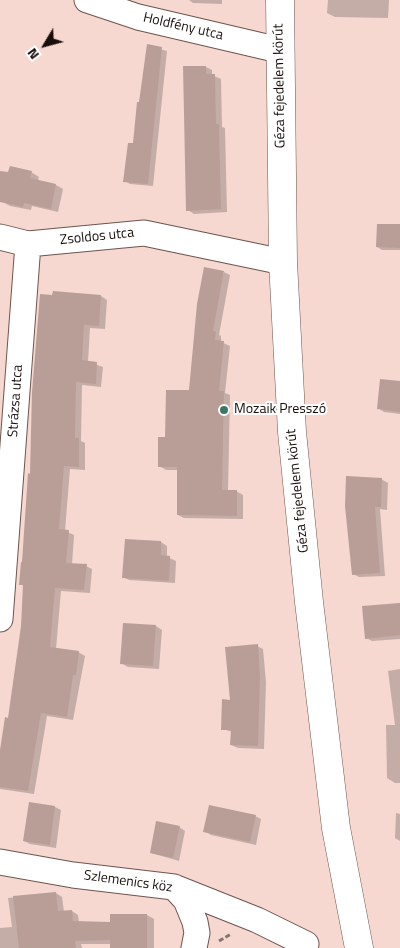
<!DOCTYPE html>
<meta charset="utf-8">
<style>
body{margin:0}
#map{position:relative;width:400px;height:948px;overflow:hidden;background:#f6d8d1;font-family:"Titillium Web",sans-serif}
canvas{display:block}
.north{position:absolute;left:20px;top:20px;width:50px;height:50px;-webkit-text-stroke:4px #fff;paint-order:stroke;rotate:233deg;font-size:14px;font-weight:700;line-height:20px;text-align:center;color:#180f0c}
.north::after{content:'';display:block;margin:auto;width:18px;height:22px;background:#180f0c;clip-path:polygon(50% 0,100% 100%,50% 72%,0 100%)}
</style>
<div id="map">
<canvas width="400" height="948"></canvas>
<div class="north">N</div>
</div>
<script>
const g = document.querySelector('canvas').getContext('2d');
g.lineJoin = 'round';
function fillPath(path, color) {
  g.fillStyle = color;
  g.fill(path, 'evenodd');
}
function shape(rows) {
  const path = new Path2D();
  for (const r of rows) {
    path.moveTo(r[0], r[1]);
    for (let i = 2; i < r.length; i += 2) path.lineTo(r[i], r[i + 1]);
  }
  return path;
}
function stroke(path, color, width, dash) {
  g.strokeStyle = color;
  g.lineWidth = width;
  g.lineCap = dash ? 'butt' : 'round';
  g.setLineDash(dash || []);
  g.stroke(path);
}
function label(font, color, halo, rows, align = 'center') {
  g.font = font + ' "Titillium Web",sans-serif';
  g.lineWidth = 4;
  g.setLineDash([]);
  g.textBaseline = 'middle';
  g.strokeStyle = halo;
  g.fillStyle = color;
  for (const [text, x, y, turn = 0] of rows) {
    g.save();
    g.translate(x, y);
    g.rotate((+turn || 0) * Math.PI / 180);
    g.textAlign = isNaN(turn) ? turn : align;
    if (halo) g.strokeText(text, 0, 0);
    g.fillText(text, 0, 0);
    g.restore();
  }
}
fillPath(shape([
 [189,0,222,0,222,4,193,3],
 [328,0,389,0,388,18,335,17,327,13],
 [148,46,167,51,153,186,130,184,125,181,134,145],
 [206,67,212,70,212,75,221,79,222,127,225,128,227,212,194,214,188,210],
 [0,172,9,174,31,172,39,177,38,181,56,185,63,189,58,212,32,206,31,210,10,206,3,202,0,199],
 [400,226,400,250,382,250,377,247],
 [224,272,230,275,219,335,221,336,221,342,230,346,225,393,230,395,228,491,236,491,243,495,243,519,184,518,178,515,178,470,166,470,159,466,167,439,190,392],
 [101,296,107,300,105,329,90,328,88,362,103,367,101,387,82,385,81,441,85,443,85,470,70,469,65,531,74,535,72,565,86,566,92,569,90,593,61,591,56,649,78,652,85,656,73,720,47,716,34,794,0,789,0,758,10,719,22,626,24,586,20,584,32,475,33,392],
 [400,383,400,414,384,412,378,408],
 [381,479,388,483,387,510,380,509,385,576,359,577,353,574],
 [161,542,167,546,167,557,176,561,175,583,129,580,123,577],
 [400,604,400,639,372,641,366,638],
 [156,626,162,630,159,669,128,667,121,663],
 [257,646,263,649,266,682,264,749,238,748,231,745,232,732,223,729,231,701],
 [400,669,400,783,395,783,387,778,386,725,395,725,388,671],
 [30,803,55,807,61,810,56,848,30,844,24,841],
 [396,813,400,814,400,841,395,838],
 [255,816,261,819,256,845,211,835,205,831],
 [179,827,185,831,179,861,151,853],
 [56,893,62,897,64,912,72,911,78,915,79,922,111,923,147,915,154,919,154,948,111,948,111,944,81,944,82,948,0,948,0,928,12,927,8,898]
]), '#0003');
fillPath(shape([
 [147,44,162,47,148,184,123,182,128,143,133,143,137,102,139,102],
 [183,66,206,66,206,74,215,74,216,124,219,124,221,209,186,211],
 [10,166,32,171,30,178,56,184,51,209,24,203,23,207,0,202,0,171,8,172],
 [377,224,400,224,400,248,376,247],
 [204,267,224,271,213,331,216,332,215,340,224,341,219,391,224,391,222,490,237,490,237,516,177,515,177,467,158,467,158,437,165,437,166,390,189,390,197,304],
 [53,291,101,295,99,326,84,325,82,360,97,362,96,384,76,382,75,438,79,438,79,467,64,466,59,529,69,530,66,563,87,564,84,590,55,588,50,647,79,651,76,675,73,675,67,717,41,713,28,791,0,787,0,750,5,717,8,718,21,626,23,585,19,585,21,562,22,562,28,473,30,474,32,392,40,294,52,295],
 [380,379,400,381,400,412,377,409],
 [346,476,382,478,381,507,375,507,380,573,352,575,345,506],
 [125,539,161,541,161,555,170,556,169,581,122,578],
 [400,603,400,635,365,639,362,606],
 [123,623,156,625,153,666,120,664],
 [258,644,260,678,258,746,230,745,231,730,221,730,222,699,230,700,225,647],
 [29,802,55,806,50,845,23,841],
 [209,805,256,815,250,842,203,832],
 [156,821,180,826,173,858,150,853],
 [56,892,58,911,72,910,73,921,110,922,110,914,147,914,147,948,110,948,110,940,75,941,76,948,19,948,13,896]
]), '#b99d97');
const street = shape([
 [87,0,138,17,279,50],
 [0,237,28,244,144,233,283,262],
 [0,619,28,244],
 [0,862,73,875,174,887,257,920,306,944],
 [174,887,186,900,195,922,197,933,194,948]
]);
const secondary = shape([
 [280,0,283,262,292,432,309,602,336,828,359,948]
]);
stroke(street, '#6d544e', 27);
stroke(secondary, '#6d544e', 29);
stroke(shape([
 [219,941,231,934]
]), '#87746f', 3, [5, 2.5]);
stroke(street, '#fff', 25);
stroke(secondary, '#fff', 28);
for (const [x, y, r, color] of [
 [224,410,5,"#3c7964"]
]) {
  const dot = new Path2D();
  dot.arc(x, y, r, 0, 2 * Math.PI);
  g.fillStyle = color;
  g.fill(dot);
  stroke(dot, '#fff', 2);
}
label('14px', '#180f0c', '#fff', [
 ["Holdfény utca",183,27,13],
 ["Géza fejedelem körút",280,86,-91],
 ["Zsoldos utca",97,237,-6],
 ["Strázsa utca",16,401,-86],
 ["Géza fejedelem körút",298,491,-96],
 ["Szlemenics köz",128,882,8]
]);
label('14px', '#180f0c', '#fff', [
 ["Mozaik Presszó",234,410]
], 'left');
</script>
